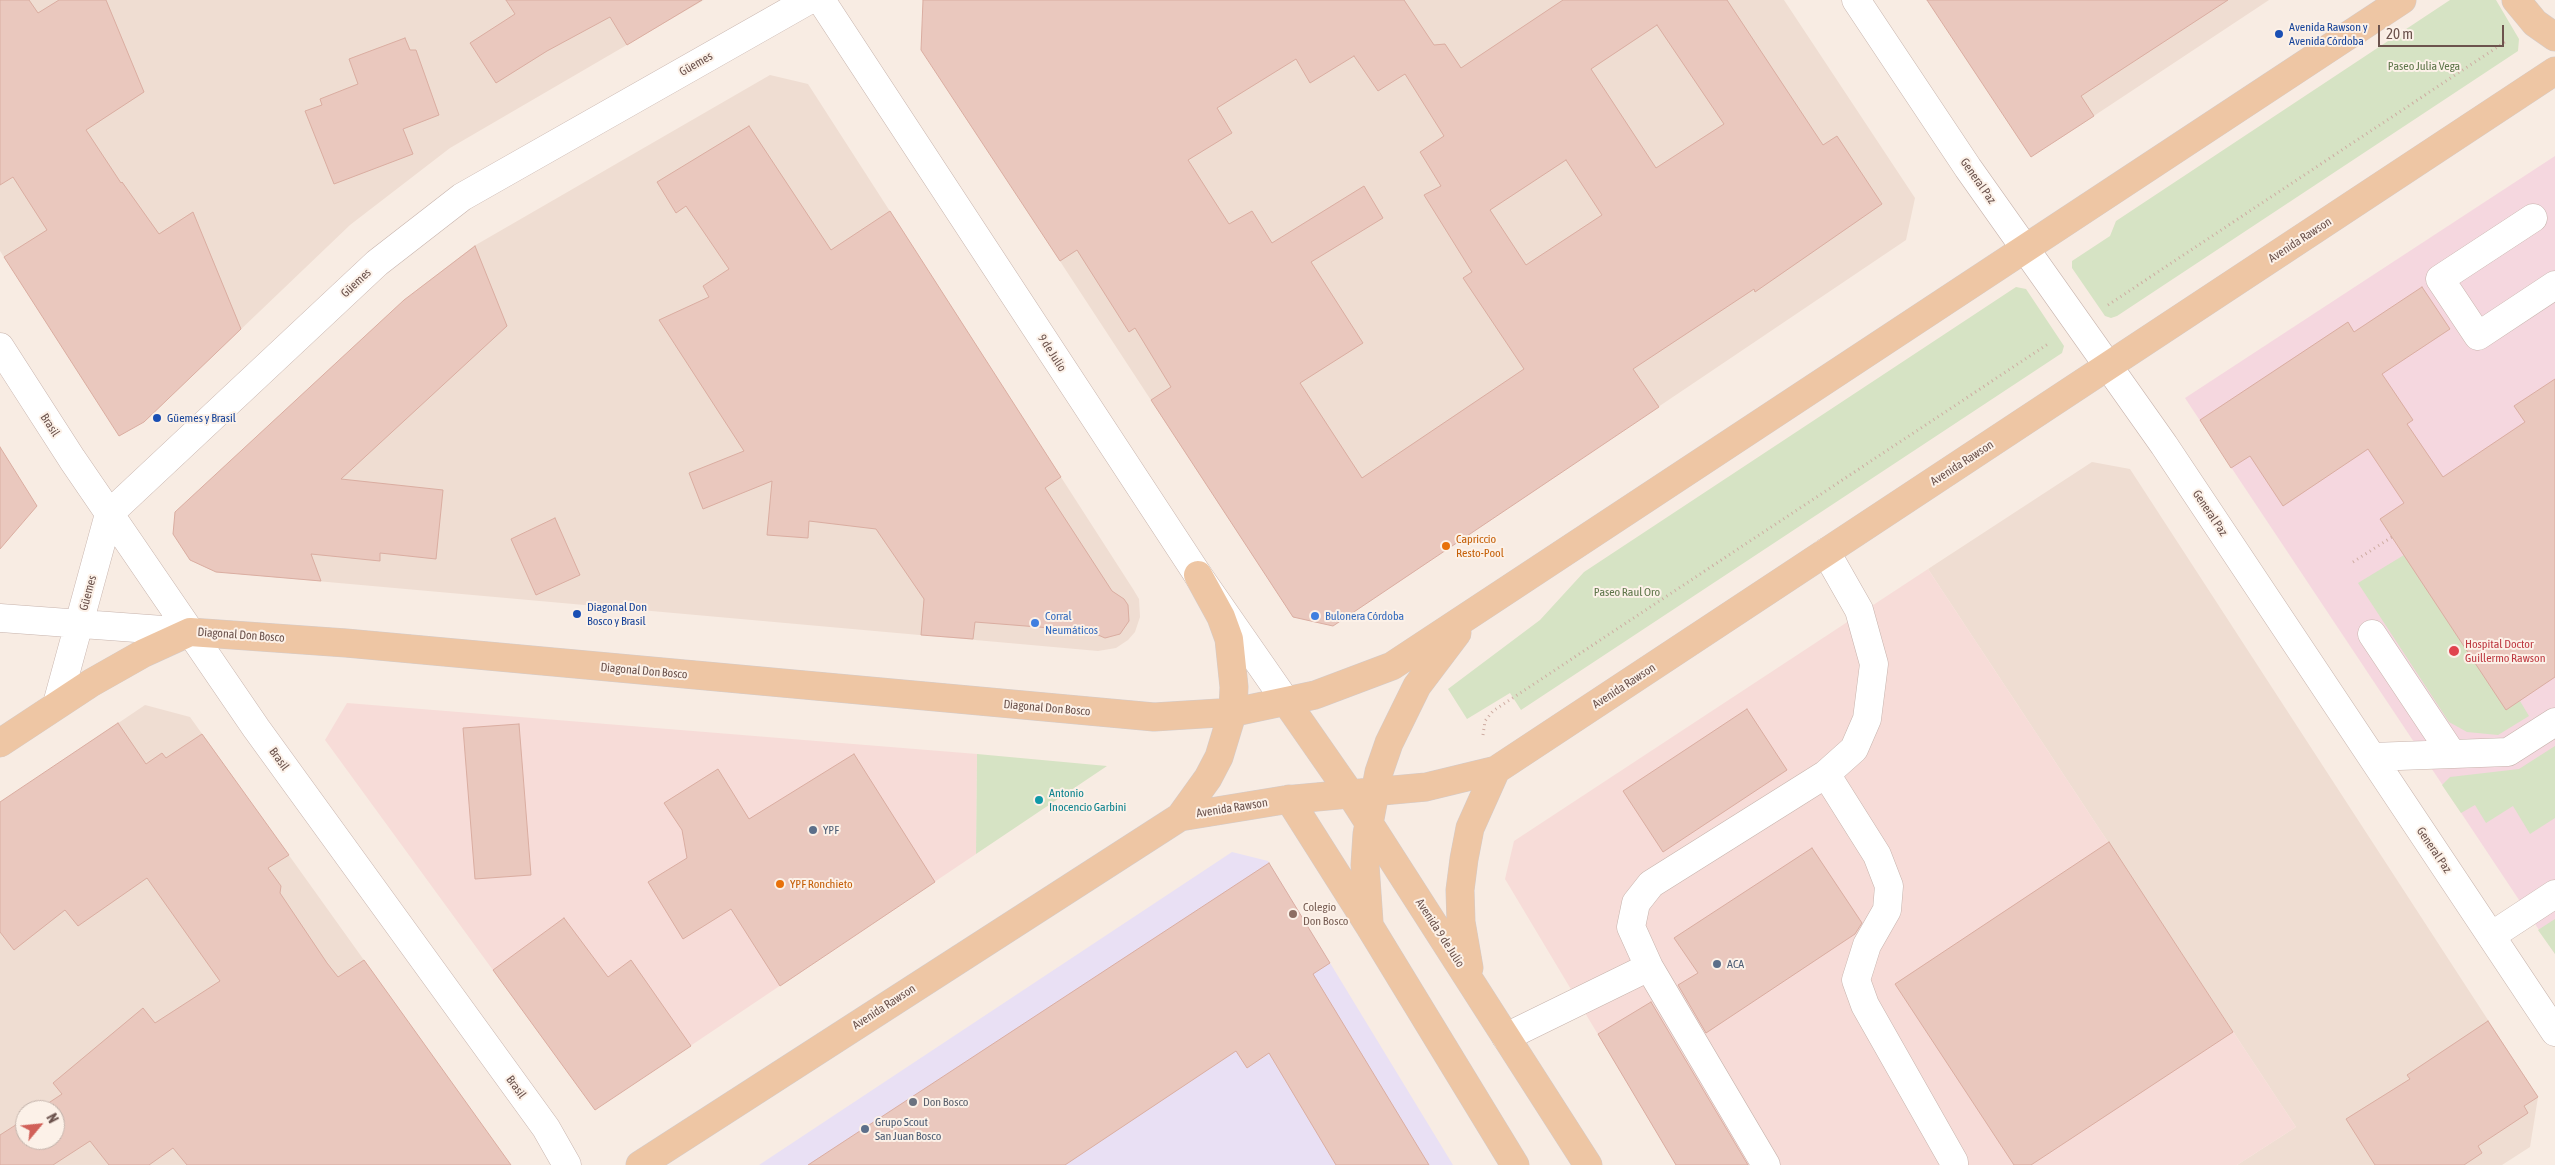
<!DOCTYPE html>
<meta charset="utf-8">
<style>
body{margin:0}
#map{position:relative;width:2555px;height:1165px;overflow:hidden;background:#f8ece3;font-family:"Asap Condensed",sans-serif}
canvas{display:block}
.north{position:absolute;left:15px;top:1100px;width:50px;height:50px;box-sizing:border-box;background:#fcf1e8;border:1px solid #c2b2aa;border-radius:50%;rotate:62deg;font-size:14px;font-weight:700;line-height:20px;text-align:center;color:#6c534d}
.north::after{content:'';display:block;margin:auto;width:18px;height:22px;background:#d16058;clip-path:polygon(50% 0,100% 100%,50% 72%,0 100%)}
.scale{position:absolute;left:2378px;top:25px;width:126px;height:22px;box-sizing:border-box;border:2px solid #6c534d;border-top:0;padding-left:6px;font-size:15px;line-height:18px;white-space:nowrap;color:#6c534d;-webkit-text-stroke:4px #fcf1e8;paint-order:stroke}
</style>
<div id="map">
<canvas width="2555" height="1165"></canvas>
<div class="north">N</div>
<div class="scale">20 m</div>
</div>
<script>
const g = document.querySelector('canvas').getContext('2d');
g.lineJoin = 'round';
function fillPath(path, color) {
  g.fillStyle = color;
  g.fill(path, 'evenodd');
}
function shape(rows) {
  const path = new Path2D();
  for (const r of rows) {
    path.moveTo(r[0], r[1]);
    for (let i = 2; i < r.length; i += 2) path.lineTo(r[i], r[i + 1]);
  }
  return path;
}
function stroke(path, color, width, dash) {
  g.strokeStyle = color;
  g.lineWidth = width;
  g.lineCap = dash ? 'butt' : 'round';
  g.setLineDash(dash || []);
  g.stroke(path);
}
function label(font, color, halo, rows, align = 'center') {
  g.font = font + ' "Asap Condensed",sans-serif';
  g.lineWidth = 4;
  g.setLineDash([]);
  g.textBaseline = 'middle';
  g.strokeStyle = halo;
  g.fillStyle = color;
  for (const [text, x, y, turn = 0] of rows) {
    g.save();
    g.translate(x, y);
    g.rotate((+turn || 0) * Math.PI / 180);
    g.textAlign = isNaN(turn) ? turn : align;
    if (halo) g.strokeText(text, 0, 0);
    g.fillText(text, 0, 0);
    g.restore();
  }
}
fillPath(shape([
 [0,0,704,0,450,148,350,225,144,422,106,415,0,251],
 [924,0,1784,0,1915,198,1906,240,1333,626,1293,617,1033,220],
 [1927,0,2269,0,2053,143,1944,24],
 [770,75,808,84,1133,589,1139,599,1140,617,1135,632,1128,640,1116,648,1098,651,216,572,190,560,173,534,175,512,404,300,474,246],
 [2092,462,2130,469,2538,1097,2530,1147,2502,1165,2237,1165,2296,1127,1928,569],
 [145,705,190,717,497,1146,493,1165,0,1165,0,803],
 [25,1110,55,1110,55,1140,25,1140]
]), '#efddd2');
fillPath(shape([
 [1928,569,2296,1127,2237,1165,1676,1165,1505,879,1514,841],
 [347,703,977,754,976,854,595,1110,325,740]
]), '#f7dcd8');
fillPath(shape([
 [1232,852,1268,861,1453,1165,759,1165]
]), '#e9e0f4');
fillPath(shape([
 [2555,156,2555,954,2185,398]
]), '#f5d7df');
fillPath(shape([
 [2450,0,2496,0,2519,39,2518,51,2117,316,2111,318,2105,316,2072,268,2072,261,2110,236,2116,221],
 [2016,287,2026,289,2064,346,2062,353,1521,710,1510,693,1467,719,1448,689,1540,620,1584,572],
 [2404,555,2506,709,2520,701,2529,716,2498,735,2467,732,2449,722,2358,583],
 [2555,746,2555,818,2530,834,2513,806,2486,823,2475,805,2461,813,2442,785,2450,777,2519,769],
 [977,754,1107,766,976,854],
 [2555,919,2555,954,2538,930]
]), '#d6e3c4');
const building = shape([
 [0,0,29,0,38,13,59,0,106,0,144,92,86,130,121,183,122,182,159,234,193,212,241,329,144,422,119,436,4,257,47,230,13,177,0,185,0,0],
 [506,0,702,0,627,45,610,17,547,51,496,83,470,43,515,14,506,0],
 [923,0,1404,0,1434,45,1445,44,1461,68,1563,0,1727,0,1823,145,1837,136,1882,204,1755,292,1754,289,1633,369,1659,407,1333,626,1293,617,1151,400,1171,387,1135,328,1129,332,1077,250,1060,261,921,50,923,0],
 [1657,25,1724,124,1656,168,1591,69,1657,25],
 [1354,56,1378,91,1405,74,1444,136,1420,152,1441,186,1424,195,1472,272,1463,278,1524,369,1362,478,1300,383,1363,343,1311,262,1383,218,1364,186,1272,243,1252,211,1229,224,1188,160,1232,133,1217,108,1296,59,1310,83,1354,56],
 [1566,160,1602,215,1526,265,1490,210,1566,160],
 [1927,0,2228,0,2081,96,2094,116,2031,157,1927,0],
 [405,38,410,50,416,50,439,115,403,129,413,154,334,184,305,111,322,105,320,99,358,84,349,59,405,38],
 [749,126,831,250,890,211,1061,477,1045,488,1112,591,1124,599,1128,605,1129,621,1120,634,1105,638,1089,631,975,622,973,639,921,635,924,599,876,529,809,521,808,538,767,535,772,481,703,509,689,473,744,451,659,320,709,297,703,286,729,269,686,206,676,213,657,182,749,126],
 [475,246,507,326,341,479,443,490,436,559,380,553,380,561,311,554,321,581,216,572,190,560,173,534,175,512,404,300,475,246],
 [2422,287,2450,329,2382,374,2413,420,2407,424,2443,477,2525,422,2514,406,2555,379,2555,677,2506,710,2380,519,2404,503,2368,449,2283,506,2250,456,2231,468,2200,420,2348,322,2354,332,2422,287],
 [0,447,37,506,0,549,0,447],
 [555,518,580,575,536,595,511,539,555,518],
 [1747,709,1787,770,1663,852,1623,791,1747,709],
 [118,723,146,764,162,753,166,758,202,734,289,855,268,868,281,886,280,893,327,963,338,977,364,960,511,1165,187,1165,173,1148,149,1165,109,1165,90,1141,53,1165,0,1165,0,1135,25,1119,25,1140,55,1140,55,1110,38,1110,62,1094,53,1083,143,1008,155,1023,220,981,147,878,78,926,65,910,14,950,0,932,0,802,118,723],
 [519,724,531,875,475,879,463,728,519,724],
 [854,754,935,882,780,986,731,909,683,939,648,882,687,858,682,830,664,803,718,769,749,819,854,754],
 [2109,842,2233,1032,2031,1165,2014,1165,1895,984,2109,842],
 [1812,848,1862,923,1855,934,1706,1033,1678,985,1698,973,1674,938,1812,848],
 [1269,863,1330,963,1313,974,1429,1165,1336,1165,1269,1053,1247,1068,1236,1051,1065,1165,808,1165,1269,863],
 [564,918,608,977,631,960,691,1046,595,1110,493,970,564,918],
 [1651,1002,1748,1165,1676,1165,1598,1034,1651,1002],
 [2488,1021,2538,1097,2524,1106,2528,1113,2478,1146,2482,1153,2464,1165,2375,1165,2346,1119,2410,1079,2407,1075,2488,1021]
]);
fillPath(building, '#eac8be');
stroke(building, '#daada1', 1);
const minor = shape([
 [821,0,1198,575,1287,703],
 [1856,0,1968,168,2164,445,2555,1032],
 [2533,218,2440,279,2478,336,2555,285],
 [0,347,72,459,256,728,546,1128,567,1165],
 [0,618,190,632],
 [2372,634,2452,754],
 [57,704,109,514,377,263,462,197,809,0],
 [2372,757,2508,752,2555,722],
 [1826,774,1877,855,1889,886,1887,910,1867,945,1856,980,1865,1005,1954,1162,1954,1165],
 [2491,936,2555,894],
 [1506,1037,1649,967],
 [1766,1165,1649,967,1631,927,1636,903,1651,884,1826,774,1854,749,1867,719,1874,664,1859,610,1826,552]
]);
const major = shape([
 [2516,0,2535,23,2555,37],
 [1287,703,1351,795,1588,1165],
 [0,743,91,683,144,653,190,632,346,643,1154,717,1235,712,1315,695,1392,666,2402,0],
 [1289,799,1370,927,1515,1165],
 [1180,817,1208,778,1219,757,1233,711,1234,687,1229,639,1221,617,1198,575],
 [1369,922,1365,865,1367,834,1379,772,1389,743,1417,686,1457,633],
 [1469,968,1461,922,1460,890,1464,859,1470,828,1496,770],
 [640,1165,1180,817,1284,800,1426,787,1496,770,2555,71]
]);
stroke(minor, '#c7b3ac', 29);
stroke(major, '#d3cbca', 29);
stroke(shape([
 [2108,305,2505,42],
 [2353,562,2392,537],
 [1483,735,1485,721,1493,711,2048,344]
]), '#ceaca2', 3, [1, 4]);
stroke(minor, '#fff', 28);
stroke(major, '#eec6a4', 28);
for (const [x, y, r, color] of [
 [2279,34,5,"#1a4fb4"],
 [157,418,5,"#1a4fb4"],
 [1446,546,5,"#e8710a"],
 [577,614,5,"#1a4fb4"],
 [1315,616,5,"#3f7fe0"],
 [1035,623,5,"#3f7fe0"],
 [2454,651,6,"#e0444e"],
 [1039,800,5,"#0f9aa8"],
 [813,830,5,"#5c6f8a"],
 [780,884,5,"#e8710a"],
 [1293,914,5,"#8d6e63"],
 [1717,964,5,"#5c6f8a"],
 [913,1102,5,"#6b7280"],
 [865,1129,5,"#5c6f8a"]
]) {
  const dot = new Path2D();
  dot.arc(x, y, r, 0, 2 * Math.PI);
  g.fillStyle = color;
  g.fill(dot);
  stroke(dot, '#fcf1e8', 2);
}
label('12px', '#164399', '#fcf1e8', [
 ["Avenida Rawson y",2289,27],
 ["Avenida Córdoba",2289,41],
 ["Güemes y Brasil",167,418],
 ["Diagonal Don",587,607],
 ["Bosco y Brasil",587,621]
], 'left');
label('12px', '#6c534d', '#fcf1e8', [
 ["Güemes",696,64,-30],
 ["General Paz",1978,181,55],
 ["Avenida Rawson",2300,240,-33],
 ["Güemes",356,283,-43],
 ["9 de Julio",1052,353,57],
 ["Brasil",50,425,57],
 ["Avenida Rawson",1962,463,-33],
 ["General Paz",2210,513,56],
 ["Güemes",88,593,-75],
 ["Diagonal Don Bosco",241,635,4],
 ["Diagonal Don Bosco",644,671,5],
 ["Avenida Rawson",1624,686,-33],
 ["Diagonal Don Bosco",1047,708,5],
 ["Brasil",279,759,54],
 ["Avenida Rawson",1232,808,-9],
 ["General Paz",2434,850,56],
 ["Avenida 9 de Julio",1440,933,57],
 ["Avenida Rawson",884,1007,-33],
 ["Brasil",516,1087,54]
]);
label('12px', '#5e764a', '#fcf1e8', [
 ["Paseo Julia Vega",2424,66],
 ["Paseo Raul Oro",1627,592]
]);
label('12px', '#c56008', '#fcf1e8', [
 ["Capriccio",1456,539],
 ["Resto-Pool",1456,553],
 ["YPF Ronchieto",790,884]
], 'left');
label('12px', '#366cbe', '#fcf1e8', [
 ["Corral",1045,616],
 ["Neumáticos",1045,630],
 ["Bulonera Córdoba",1325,616]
], 'left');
label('12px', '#be3a42', '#fcf1e8', [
 ["Hospital Doctor",2465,644],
 ["Guillermo Rawson",2465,658]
], 'left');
label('12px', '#0d838f', '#fcf1e8', [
 ["Antonio",1049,793],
 ["Inocencio Garbini",1049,807]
], 'left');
label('12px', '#4e5e75', '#fcf1e8', [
 ["YPF",823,830],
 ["ACA",1727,964],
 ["Grupo Scout",875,1122],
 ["San Juan Bosco",875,1136]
], 'left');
label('12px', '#785e54', '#fcf1e8', [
 ["Colegio",1303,907],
 ["Don Bosco",1303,921]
], 'left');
label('12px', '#5b616d', '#fcf1e8', [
 ["Don Bosco",923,1102]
], 'left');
</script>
